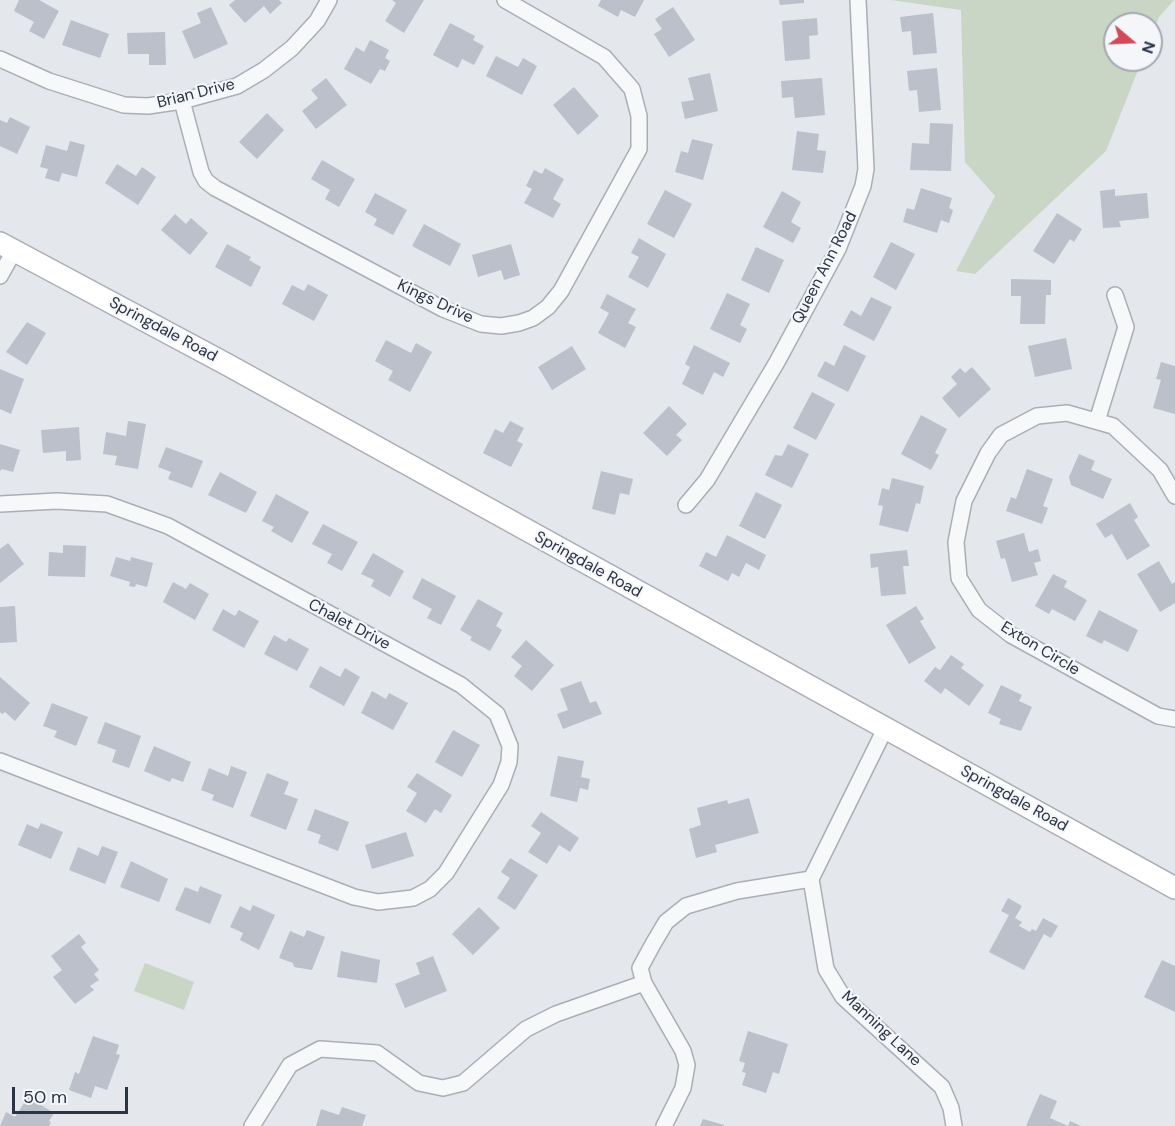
<!DOCTYPE html>
<style>
body{margin:0}
#map{position:relative;width:1175px;height:1126px;overflow:hidden;background:#e4e7ec;font-family:"DM Sans",sans-serif}
canvas{display:block}
.north{position:absolute;left:1103px;top:12px;width:60px;height:60px;box-sizing:border-box;background:#f4f6f9;border:2px solid #a4a8b1;border-radius:50%;rotate:109deg;font-size:16px;font-weight:700;line-height:24px;text-align:center;color:#2b3445}
.north::after{content:'';display:block;margin:auto;width:21px;height:27px;background:#d1495b;clip-path:polygon(50% 0,100% 100%,50% 72%,0 100%)}
.scale{position:absolute;left:12px;top:1087px;width:116px;height:27px;box-sizing:border-box;border:3px solid #2b3445;border-top:0;padding-left:8px;font-size:18px;line-height:21px;white-space:nowrap;color:#2b3445;-webkit-text-stroke:4px #f4f6f9;paint-order:stroke}
</style>
<div id="map">
<canvas width="1175" height="1126"></canvas>
<div class="north">N</div>
<div class="scale">50 m</div>
</div>
<script>
const g = document.querySelector('canvas').getContext('2d');
g.lineJoin = 'round';
function fillPath(path, color) {
  g.fillStyle = color;
  g.fill(path, 'evenodd');
}
function shape(rows) {
  const path = new Path2D();
  for (const r of rows) {
    path.moveTo(r[0], r[1]);
    for (let i = 2; i < r.length; i += 2) path.lineTo(r[i], r[i + 1]);
  }
  return path;
}
function stroke(path, color, width, dash) {
  g.strokeStyle = color;
  g.lineWidth = width;
  g.lineCap = dash ? 'butt' : 'round';
  g.setLineDash(dash || []);
  g.stroke(path);
}
function label(font, color, halo, rows, align = 'center') {
  g.font = font + ' "DM Sans",sans-serif';
  g.lineWidth = 4.5;
  g.setLineDash([]);
  g.textBaseline = 'middle';
  g.strokeStyle = halo;
  g.fillStyle = color;
  for (const [text, x, y, turn = 0] of rows) {
    g.save();
    g.translate(x, y);
    g.rotate((+turn || 0) * Math.PI / 180);
    g.textAlign = isNaN(turn) ? turn : align;
    if (halo) g.strokeText(text, 0, 0);
    g.fillText(text, 0, 0);
    g.restore();
  }
}
fillPath(shape([
 [891,0,1174,0,1159,17,1151,38,1151,24,1115,24,1115,60,1142,60,1106,151,975,274,956,271,995,196,965,162,961,10],
 [145,963,194,982,184,1010,134,991]
]), '#c9d6c5');
fillPath(shape([
 [19,0,39,0,59,11,44,39,29,31,34,22,14,11],
 [235,0,279,0,282,3,270,14,264,6,245,23,229,5],
 [392,0,424,0,404,33,385,21,396,3],
 [601,0,644,0,635,17,621,10,618,17,598,6],
 [779,0,804,0,804,3,780,5],
 [211,7,228,44,194,59,182,31,201,23,197,13],
 [673,7,695,40,669,57,654,34,662,29,655,19],
 [933,13,937,53,913,55,911,31,902,32,900,17],
 [817,18,818,35,809,36,810,59,785,61,782,21],
 [71,20,109,34,100,58,62,45],
 [450,23,475,36,473,40,484,46,474,65,462,59,458,68,433,55],
 [165,32,166,65,149,65,149,54,128,54,127,33],
 [370,40,389,50,385,58,390,61,385,71,380,69,371,84,344,69,356,47,364,52],
 [496,56,518,67,523,58,537,66,522,95,486,76],
 [937,68,941,110,919,112,917,90,909,91,907,71],
 [710,73,718,111,685,119,681,102,694,100,688,78],
 [326,78,347,105,316,129,302,111,318,98,311,90],
 [822,78,825,115,795,118,793,97,782,98,781,81],
 [574,87,599,116,578,135,553,105],
 [267,113,284,130,257,159,239,142],
 [10,117,30,127,17,154,0,146,0,120,7,123],
 [930,123,953,124,951,171,910,170,912,143,929,144],
 [797,131,819,134,817,150,826,151,823,173,792,170],
 [692,139,713,144,703,180,675,172,681,151,688,153],
 [70,141,85,145,77,177,62,173,59,182,45,178,48,169,40,167,46,145,67,151],
 [322,160,355,179,339,207,325,199,330,190,311,179],
 [117,164,136,176,142,167,156,177,138,205,105,183],
 [545,168,564,179,553,199,561,204,553,218,524,203,532,189,526,186,534,170,542,174],
 [921,188,952,198,949,208,953,210,949,223,941,220,937,233,903,222,907,208,914,210],
 [1115,189,1115,196,1147,193,1149,218,1119,221,1121,227,1103,228,1100,191],
 [665,190,692,204,674,238,647,224],
 [782,191,801,202,791,222,801,228,793,243,763,227],
 [375,193,407,210,393,235,374,225,377,219,365,212],
 [1057,213,1082,229,1074,242,1070,239,1054,264,1033,251],
 [175,214,186,224,191,218,208,233,190,255,161,230],
 [424,224,461,244,450,266,412,246],
 [639,238,666,254,648,288,628,277,639,257,631,253],
 [891,242,915,254,896,290,873,277],
 [227,244,251,257,249,260,261,267,251,287,215,267],
 [511,244,520,275,504,280,501,270,478,277,472,255],
 [756,247,784,260,769,293,741,280],
 [1011,279,1051,280,1051,295,1046,295,1045,324,1020,324,1021,296,1011,296],
 [308,284,328,295,314,321,282,304,292,285,304,291],
 [727,293,750,304,740,325,747,329,740,343,710,329],
 [607,294,636,309,628,323,636,327,625,348,598,333,609,313,600,308],
 [871,297,892,307,874,341,843,325,851,310,861,316],
 [27,322,46,333,27,365,6,352],
 [1066,338,1072,369,1035,377,1028,346],
 [386,340,411,353,416,343,432,352,410,392,388,380,393,371,375,361],
 [694,345,730,363,723,377,714,372,703,395,682,384,690,367,685,364],
 [844,345,866,356,848,392,817,376,825,361,834,366],
 [572,346,586,369,552,390,538,367],
 [1161,362,1175,366,1175,414,1153,408,1161,380,1156,379],
 [972,367,991,389,959,418,942,398,957,384,951,377,960,368,965,373],
 [0,369,24,379,11,414,0,409],
 [812,392,835,404,816,440,793,428],
 [669,406,687,424,676,435,682,440,667,456,643,433],
 [921,415,947,429,935,453,939,455,931,470,901,454],
 [128,421,146,424,138,469,115,465,117,456,103,454,106,432,126,436],
 [510,421,524,428,517,441,523,444,511,467,483,453,495,429,503,433],
 [79,427,81,460,66,461,66,451,43,453,41,430],
 [0,444,20,450,13,472,2,469,0,471],
 [788,444,809,454,792,488,765,475,775,455,782,456],
 [166,447,203,461,192,488,168,479,171,472,158,467],
 [1079,454,1095,461,1091,470,1112,479,1103,499,1071,485,1069,477],
 [1027,469,1053,479,1043,506,1048,508,1042,524,1006,511,1011,497,1016,499],
 [601,471,633,479,629,495,620,493,615,515,592,509],
 [220,472,257,492,246,513,208,495],
 [892,478,924,486,920,504,916,503,908,532,879,525,883,506,878,505,882,488,889,490],
 [756,492,782,505,765,539,739,526],
 [276,494,309,512,292,543,271,531,274,527,262,521],
 [1130,503,1138,517,1134,520,1150,546,1127,560,1112,534,1105,538,1096,524],
 [323,524,358,542,342,571,327,563,332,554,312,544],
 [1024,533,1029,552,1038,549,1041,561,1034,563,1038,575,1012,582,1005,558,1001,559,996,541],
 [727,535,766,555,759,570,746,563,739,577,732,573,728,581,699,566,706,552,716,557],
 [8,543,24,564,0,583,0,549],
 [63,545,86,546,85,577,48,576,49,552,63,553],
 [907,550,909,566,903,566,906,594,881,596,878,567,871,568,870,554],
 [373,553,404,571,390,597,371,586,374,580,361,574],
 [116,557,130,561,131,557,153,563,147,587,136,584,135,587,129,586,130,582,110,576],
 [1159,561,1172,584,1175,582,1175,603,1160,612,1137,574],
 [1053,574,1067,581,1064,587,1087,600,1075,621,1052,609,1049,614,1035,606],
 [422,578,456,596,441,625,427,618,432,609,412,598],
 [173,582,186,589,190,583,209,594,195,620,163,602],
 [478,599,503,613,496,626,502,630,490,651,470,640,472,637,460,630],
 [15,606,17,642,0,643,0,607],
 [916,606,924,619,920,621,936,648,909,664,886,625],
 [223,609,235,616,239,610,259,621,244,648,212,630],
 [1099,610,1138,630,1128,652,1104,640,1102,644,1086,636],
 [274,635,286,642,289,638,309,649,297,671,264,654],
 [526,640,554,665,532,691,514,676,522,666,511,657],
 [951,655,964,664,961,668,984,685,969,706,945,688,941,694,924,681,935,667,940,670],
 [320,666,340,677,345,668,360,677,344,706,309,687],
 [0,677,30,703,15,721,5,712,2,714,0,712],
 [581,681,590,703,596,701,602,714,563,729,557,714,568,710,560,689],
 [1001,685,1022,695,1019,701,1032,707,1021,731,999,724,1001,719,988,713],
 [372,691,386,699,389,693,408,703,393,730,361,713],
 [52,703,88,717,76,746,54,737,57,731,43,726],
 [105,722,141,736,129,768,112,762,116,750,97,743],
 [453,730,480,745,462,777,435,762],
 [154,746,191,762,183,782,172,778,170,782,144,771],
 [558,756,584,761,581,777,590,779,588,790,580,788,577,802,550,796],
 [231,766,247,772,233,808,212,800,214,795,201,790,209,768,228,776],
 [267,773,289,782,284,794,298,799,286,830,250,816],
 [417,773,452,795,441,813,435,809,426,823,406,811,417,793,407,787],
 [749,798,759,833,715,845,717,852,696,858,689,829,701,825,697,808,727,800,728,804],
 [315,809,349,822,338,851,318,843,321,835,307,830],
 [541,812,579,838,570,852,559,845,547,864,528,852,541,833,531,826],
 [41,823,63,832,51,859,18,845,27,824,38,829],
 [406,832,414,856,372,869,365,845],
 [102,846,118,852,105,884,69,870,78,847,98,856],
 [510,858,538,875,515,910,497,898,510,878,501,872],
 [131,861,168,879,159,902,120,887],
 [200,886,222,895,210,924,175,910,185,887,198,892],
 [1008,898,1022,906,1015,918,1022,922,1019,926,1030,932,1032,929,1036,931,1043,918,1058,926,1051,938,1044,934,1024,970,989,952,1009,915,1001,911],
 [253,905,275,915,259,950,240,940,243,933,230,927,240,906,250,911],
 [479,907,500,928,473,955,452,934],
 [307,930,325,937,312,970,294,967,293,963,279,958,290,931,304,937],
 [79,934,86,943,81,947,99,970,94,974,99,980,90,986,94,990,75,1004,53,977,62,970,51,956],
 [341,951,380,960,377,983,337,977],
 [433,956,447,991,405,1008,395,984,420,974,416,963],
 [1162,960,1175,966,1175,1012,1144,997],
 [748,1031,788,1044,779,1074,773,1072,766,1093,742,1085,746,1073,742,1072,745,1063,739,1061],
 [93,1036,119,1045,116,1054,120,1055,107,1090,95,1086,91,1098,69,1090,75,1072,79,1074],
 [1040,1094,1057,1101,1050,1118,1068,1126,1070,1121,1081,1126,1026,1126],
 [28,1097,54,1113,49,1121,51,1123,49,1126,0,1126,6,1112,15,1117],
 [342,1107,366,1115,362,1126,316,1126,321,1109,339,1115],
 [703,1119,724,1125,724,1126,700,1126]
]), '#bbc0ca');
const minor = shape([
 [0,59,49,81,124,105,148,106,182,101,237,86,264,70,292,48,317,21,329,0],
 [182,101,201,172,206,181,215,188,443,309,481,324,501,326,519,323,533,318,548,307,561,291,639,149,639,116,632,89,604,57,505,0],
 [0,276,14,251],
 [1097,421,1126,327,1115,295],
 [1175,496,1160,470,1113,426,1067,413,1037,416,1001,435,988,453,964,501,956,542,959,578,979,610,1011,635,1158,716,1175,719],
 [0,504,57,501,107,504,168,526,461,685,497,714,510,746,509,762,501,785,446,873,430,889,413,898,378,902,354,897,0,761],
 [686,505,707,480,777,362,838,249,863,186,866,169,858,0],
 [885,729,811,879,826,969,843,997,942,1087,951,1108,954,1126],
 [644,983,683,1051,687,1065,683,1088,664,1126],
 [252,1126,290,1065,320,1049,377,1053,419,1083,443,1088,463,1083,526,1029,556,1014,644,983,640,968,653,944,666,922,686,906,737,891,811,879]
]);
const secondary = shape([
 [0,243,228,365,1175,888]
]);
stroke(minor, '#a9aeb7', 18);
stroke(secondary, '#a9aeb7', 24);
stroke(minor, '#f7f8fa', 15);
stroke(secondary, '#fff', 21);
label('16px', '#2b3445', '#f4f6f9', [
 ["Brian Drive",196,94,-14],
 ["Queen Ann Road",825,268,-63],
 ["Kings Drive",435,302,25],
 ["Springdale Road",163,330,28],
 ["Springdale Road",588,565,29],
 ["Chalet Drive",349,625,28],
 ["Exton Circle",1040,649,31],
 ["Springdale Road",1014,799,29],
 ["Manning Lane",881,1029,43]
]);
</script>
